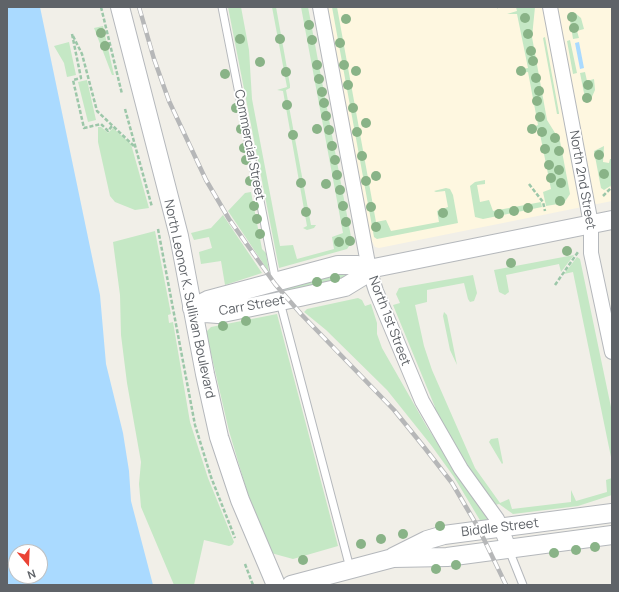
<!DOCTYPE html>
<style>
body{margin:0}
#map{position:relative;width:619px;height:592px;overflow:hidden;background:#f1efe8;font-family:Manrope,sans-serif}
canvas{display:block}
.frame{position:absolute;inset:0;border:8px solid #5f6368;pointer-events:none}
.north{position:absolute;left:8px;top:544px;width:40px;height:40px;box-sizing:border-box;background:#fff;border:1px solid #bfc1c3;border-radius:50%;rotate:161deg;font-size:11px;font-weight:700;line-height:16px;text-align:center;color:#5f6368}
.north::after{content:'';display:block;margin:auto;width:14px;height:18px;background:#ea4335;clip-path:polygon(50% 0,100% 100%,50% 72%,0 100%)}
</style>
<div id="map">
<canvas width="619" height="592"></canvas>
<div class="frame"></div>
<div class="north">N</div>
</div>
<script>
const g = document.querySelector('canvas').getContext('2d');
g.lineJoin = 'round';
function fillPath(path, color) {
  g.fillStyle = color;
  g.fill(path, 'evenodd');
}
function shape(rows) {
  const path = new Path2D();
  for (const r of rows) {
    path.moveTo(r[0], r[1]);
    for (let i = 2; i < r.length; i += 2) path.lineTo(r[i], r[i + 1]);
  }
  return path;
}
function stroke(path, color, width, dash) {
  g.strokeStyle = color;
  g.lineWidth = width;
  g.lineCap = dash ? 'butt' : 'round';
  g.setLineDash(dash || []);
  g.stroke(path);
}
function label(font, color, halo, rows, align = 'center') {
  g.font = font + ' Manrope,sans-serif';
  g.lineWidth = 3.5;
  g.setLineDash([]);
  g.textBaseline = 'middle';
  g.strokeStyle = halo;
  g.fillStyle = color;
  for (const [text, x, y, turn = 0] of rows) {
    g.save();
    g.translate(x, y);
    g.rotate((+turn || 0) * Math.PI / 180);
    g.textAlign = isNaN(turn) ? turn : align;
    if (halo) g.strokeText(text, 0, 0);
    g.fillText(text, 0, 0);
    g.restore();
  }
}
fillPath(shape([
 [328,7,612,7,612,201,379,248,375,247,371,240]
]), '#fef7e0');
fillPath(shape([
 [228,7,241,7,249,50,252,99,280,246,293,245,297,259,334,249,332,237,343,233,301,7,308,7,352,242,347,249,279,268],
 [272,7,276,7,290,85,290,88,286,90,311,225,316,225,314,228,307,230,303,228,307,226,283,91,277,90,287,87],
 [332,7,337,7,376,222,386,220,391,231,439,222,437,211,448,207,445,191,436,192,434,191,446,188,450,189,453,195,458,223,377,239,374,237],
 [516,7,535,7,532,37,547,120,560,141,570,194,564,203,546,206,543,192,551,189,539,129,530,131,529,129,538,125,528,72,518,73,518,70,528,68,517,14,507,14,517,11],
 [575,13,581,18,584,29,577,31,579,38,573,39,569,14],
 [103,26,114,75,112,75,94,28],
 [545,37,559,113,559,114,557,114,543,38],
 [570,40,577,73,573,74,567,41],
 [69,42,76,75,67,77,64,63,54,46],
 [585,72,587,81,594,79,595,90,591,99,586,103,580,73],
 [87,80,96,120,88,122,78,82],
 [98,127,101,127,108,133,113,128,131,144,149,208,135,210,115,202,110,196,98,142],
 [604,146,603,162,609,163,610,159,612,159,612,185,604,190,601,188,594,151],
 [485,180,485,184,477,185,480,202,489,200,493,211,541,202,542,207,483,219,475,217,470,186,475,182],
 [251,192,262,249,266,253,269,272,228,211,245,193],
 [223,215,233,230,262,273,225,285,221,261,201,264,199,252,212,248,209,237,194,240,191,233,211,228],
 [155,231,171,314,168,315,169,323,173,322,190,422,208,478,234,542,232,545,229,546,204,540,194,585,174,585,141,507,139,484,141,462,127,383,121,335,120,295,113,242],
 [574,255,561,272,559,264,506,275,509,292,505,295,499,292,494,270],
 [577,257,580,259,612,412,612,462,573,272,564,274],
 [340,272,346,275,343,279,287,292,282,286],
 [473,275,477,293,474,301,470,302,468,299,464,283,427,290,427,302,415,305,424,346,432,370,475,468,500,503,509,499,512,509,571,502,571,490,576,501,607,492,606,480,612,478,612,495,578,506,513,514,499,504,495,505,465,463,432,409,435,407,393,305,400,303,396,294,399,288],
 [358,298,362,300,365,306,371,304,377,323,377,334,382,348,427,427,488,518,486,520,481,522,454,477,431,445,387,390,326,330,304,312,307,309],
 [444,312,447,315,457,365,450,350,443,316],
 [277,314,338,546,293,559,271,553,251,505,229,431,206,332,211,327],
 [498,438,503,463,502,464,489,442,491,439]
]), '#c5e8c5');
fillPath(shape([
 [7,7,40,7,100,295,106,364,123,433,129,471,131,501,153,585,7,585],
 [16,552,40,552,40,576,16,576],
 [579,42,584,68,580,69,575,43]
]), '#aadaff');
const service = shape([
 [222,7,276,282],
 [280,302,350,568],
 [509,550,523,585]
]);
const minor = shape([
 [320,7,369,269,376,291,422,401,461,469,497,519,509,548],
 [550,7,591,224,591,253,612,352]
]);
const tertiary = shape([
 [120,7,179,236,205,374,219,437,240,500,276,585],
 [192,308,208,300,338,265,358,265,369,269,612,220],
 [192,308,205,313,218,314,300,297,345,287,363,276,369,269],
 [393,557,427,540,444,535,612,513],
 [291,585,393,558,447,557,612,535]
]);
stroke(service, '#b5b8bc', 9);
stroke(minor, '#b5b8bc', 16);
stroke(tertiary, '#b5b8bc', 20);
stroke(shape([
 [101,7,122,94],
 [497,7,498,7],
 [72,34,81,78,73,80,84,128,101,124,108,131,112,126],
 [73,36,82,54,97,111,135,147],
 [125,109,152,207],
 [529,184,543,202,545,211],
 [603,196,612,187],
 [158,229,195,425,211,477,235,538],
 [555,285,578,252],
 [245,564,253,585]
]), '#9cc7a9', 2.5, [4, 2]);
stroke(service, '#fff', 7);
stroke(minor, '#fff', 14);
stroke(tertiary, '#fff', 18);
const rail = shape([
 [139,7,154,59,169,101,206,180,229,219,275,284,301,314,394,410,424,447,452,483,479,529,506,585]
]);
stroke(rail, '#b6b7b8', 4.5);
stroke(rail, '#fff', 3, [9]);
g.fillStyle = '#89b387';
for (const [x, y] of [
 [572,17],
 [525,18],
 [346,19],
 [309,25],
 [574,28],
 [101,33],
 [528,34],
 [240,39],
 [280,39],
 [312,40],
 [340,43],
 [105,46],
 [531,51],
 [533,61],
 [260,62],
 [317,65],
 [344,65],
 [356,71],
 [521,71],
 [286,72],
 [225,74],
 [536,78],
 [319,79],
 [348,85],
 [588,85],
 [539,91],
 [322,92],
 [587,98],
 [537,101],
 [324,103],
 [287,105],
 [236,108],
 [353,108],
 [326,116],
 [540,117],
 [366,123],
 [241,129],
 [317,129],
 [532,129],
 [329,130],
 [357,132],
 [542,132],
 [293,135],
 [555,138],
 [332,146],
 [244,148],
 [545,149],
 [559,151],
 [599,155],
 [362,156],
 [246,160],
 [335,160],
 [549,165],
 [559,170],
 [604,174],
 [337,175],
 [376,176],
 [551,178],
 [250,181],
 [366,181],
 [301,183],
 [561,183],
 [326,184],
 [340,190],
 [560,201],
 [254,206],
 [343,206],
 [371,207],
 [528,208],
 [514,211],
 [306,212],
 [443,213],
 [499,214],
 [257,219],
 [346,222],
 [376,227],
 [260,234],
 [350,241],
 [339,242],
 [567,251],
 [511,263],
 [335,278],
 [317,282],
 [246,321],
 [223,326],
 [440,526],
 [403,534],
 [381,539],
 [361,544],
 [595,547],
 [576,550],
 [554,553],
 [303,560],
 [456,565],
 [436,569]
]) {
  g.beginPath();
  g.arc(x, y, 5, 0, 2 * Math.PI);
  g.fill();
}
label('13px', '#5f6368', '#fff', [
 ["Commercial Street",249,145,79],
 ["North 2nd Street",582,180,80],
 ["North Leonor K. Sullivan Boulevard",189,299,78],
 ["Carr Street",252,306,-10],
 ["North 1st Street",389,321,69],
 ["Biddle Street",500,528,-7]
]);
</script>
